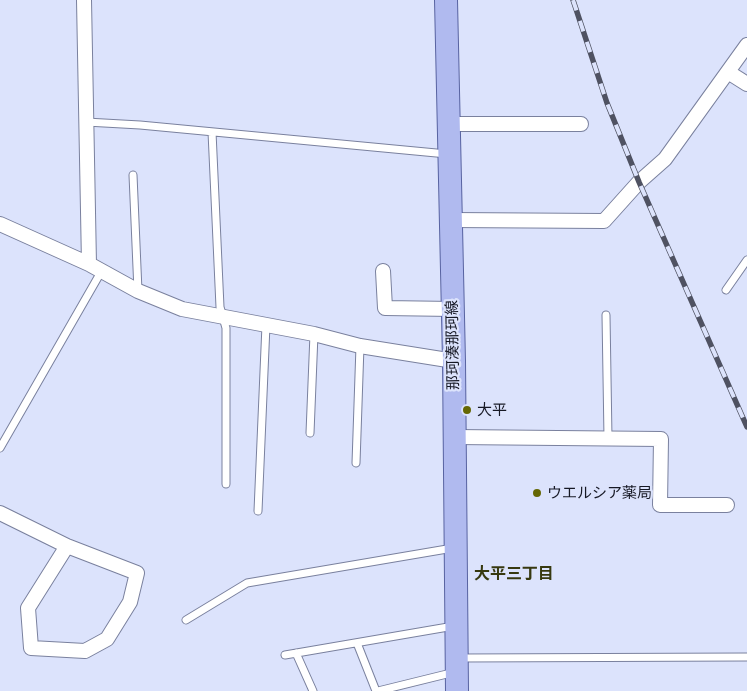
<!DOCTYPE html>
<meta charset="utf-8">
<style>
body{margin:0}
canvas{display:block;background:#dce3fc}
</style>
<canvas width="747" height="691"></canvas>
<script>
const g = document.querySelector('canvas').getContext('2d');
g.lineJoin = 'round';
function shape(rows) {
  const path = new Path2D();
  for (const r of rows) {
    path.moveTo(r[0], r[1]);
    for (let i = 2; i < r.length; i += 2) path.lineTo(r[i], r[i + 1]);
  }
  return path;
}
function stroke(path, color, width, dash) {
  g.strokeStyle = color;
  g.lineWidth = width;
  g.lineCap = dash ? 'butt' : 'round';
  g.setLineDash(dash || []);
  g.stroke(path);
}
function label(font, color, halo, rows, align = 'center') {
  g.font = font + ' Quicksand,"Noto Sans JP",sans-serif';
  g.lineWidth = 4.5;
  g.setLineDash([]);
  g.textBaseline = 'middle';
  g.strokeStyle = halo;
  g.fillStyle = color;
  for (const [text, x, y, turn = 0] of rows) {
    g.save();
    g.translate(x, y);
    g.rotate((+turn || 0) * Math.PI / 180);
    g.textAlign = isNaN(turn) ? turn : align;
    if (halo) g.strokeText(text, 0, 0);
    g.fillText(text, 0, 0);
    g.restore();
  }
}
const lane = shape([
 [86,122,140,125,447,154],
 [212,132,220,307,226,328,226,484],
 [133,175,138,291],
 [726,290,747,260],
 [606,315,608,438],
 [310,433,314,334],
 [0,448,101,272],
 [356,463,360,346],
 [258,511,266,325],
 [186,620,247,583,453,548],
 [357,643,376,691],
 [296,653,313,691],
 [285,655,454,626],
 [460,658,747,657],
 [378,691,455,672]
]);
const street = shape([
 [84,0,89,264],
 [728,72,747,84],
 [449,124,581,124],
 [451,220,604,221,639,182,665,159,747,45],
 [0,224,89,264,138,291,182,309,314,334,360,346,454,361],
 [383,271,385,308,453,309],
 [455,437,661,439,660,505,727,505],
 [0,513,67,546,137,573,130,602,107,639,85,651,31,648,28,608,67,546]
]);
const primary = shape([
 [446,0,454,361,457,691]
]);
stroke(lane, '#7a819e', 9);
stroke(street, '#7a819e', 16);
stroke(primary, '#5863a1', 24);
stroke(lane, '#fff', 7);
stroke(street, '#fff', 14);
stroke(primary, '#b0baef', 22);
const rail = shape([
 [573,0,607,103,639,182,747,427]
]);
stroke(rail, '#4f5262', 5.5);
stroke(rail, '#dce3fc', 4, [11]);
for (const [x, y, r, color] of [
 [467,410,5,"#656704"],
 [537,493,5,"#656704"]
]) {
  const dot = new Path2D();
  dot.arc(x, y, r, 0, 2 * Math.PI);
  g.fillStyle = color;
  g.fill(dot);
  stroke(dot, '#dce3fc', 2);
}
label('15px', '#161824', '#dce3fc', [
 ["那珂湊那珂線",453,345,-91]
]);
label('15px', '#161824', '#dce3fc', [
 ["大平",477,410],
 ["ウエルシア薬局",547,493]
], 'left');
label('bold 16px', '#373910', '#dce3fc', [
 ["大平三丁目",514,574]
]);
</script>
